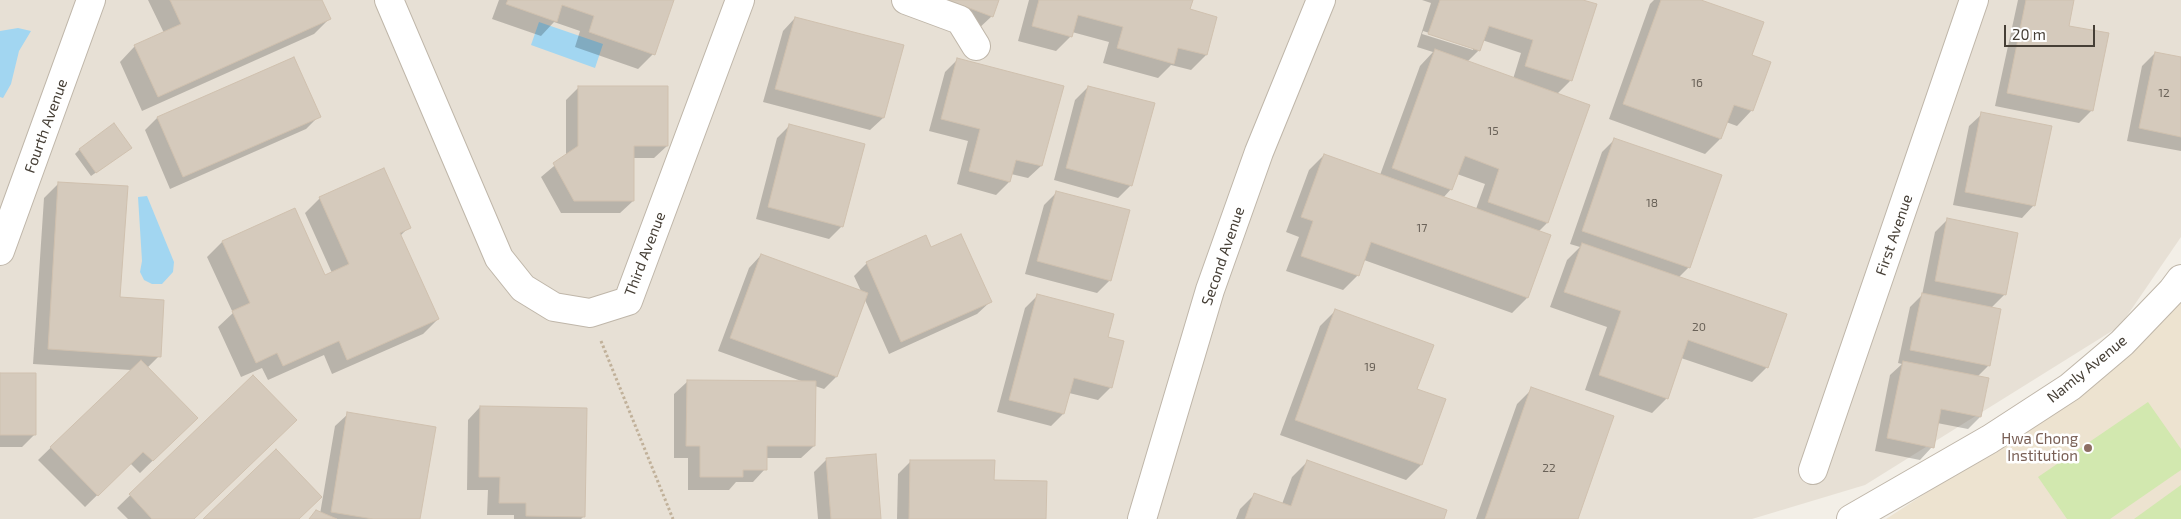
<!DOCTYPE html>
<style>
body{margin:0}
#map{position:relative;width:2181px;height:519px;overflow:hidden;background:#f3efe7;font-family:"Exo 2",sans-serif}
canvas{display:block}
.scale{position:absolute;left:2004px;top:25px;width:91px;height:22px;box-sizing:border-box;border:2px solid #463f36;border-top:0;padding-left:6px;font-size:15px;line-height:18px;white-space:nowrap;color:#463f36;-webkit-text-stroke:4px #fff;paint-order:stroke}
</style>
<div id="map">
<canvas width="2181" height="519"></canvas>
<div class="scale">20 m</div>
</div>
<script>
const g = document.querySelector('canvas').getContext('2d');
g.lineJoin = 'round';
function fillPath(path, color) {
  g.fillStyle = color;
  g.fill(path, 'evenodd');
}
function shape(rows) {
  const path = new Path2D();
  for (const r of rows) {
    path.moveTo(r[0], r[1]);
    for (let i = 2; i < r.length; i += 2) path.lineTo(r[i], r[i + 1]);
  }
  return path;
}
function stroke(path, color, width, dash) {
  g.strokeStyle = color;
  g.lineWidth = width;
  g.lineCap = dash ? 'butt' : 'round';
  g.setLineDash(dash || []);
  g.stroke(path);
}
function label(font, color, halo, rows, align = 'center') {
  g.font = font + ' "Exo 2",sans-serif';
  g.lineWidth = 5;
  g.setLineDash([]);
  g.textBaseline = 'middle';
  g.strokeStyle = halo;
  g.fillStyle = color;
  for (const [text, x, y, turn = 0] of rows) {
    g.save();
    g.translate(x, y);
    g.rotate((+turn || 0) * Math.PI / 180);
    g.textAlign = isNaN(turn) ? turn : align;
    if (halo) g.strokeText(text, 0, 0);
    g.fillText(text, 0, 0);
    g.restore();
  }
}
fillPath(shape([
 [0,0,2181,0,2181,237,2120,326,1865,485,1752,519,0,519]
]), '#e7e0d5');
fillPath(shape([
 [2181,284,2181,519,1886,519,2106,376]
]), '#ede3d0');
fillPath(shape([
 [2148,402,2181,449,2181,470,2110,519,2067,519,2038,477],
 [2181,485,2181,519,2134,519]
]), '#d2e8af');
fillPath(shape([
 [539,22,603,44,595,68,531,45],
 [18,28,31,31,19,51,11,84,3,98,0,97,0,31],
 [147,196,174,262,173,272,162,284,152,284,144,280,140,272,142,261,138,197]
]), '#a2d6f1');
fillPath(shape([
 [148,0,320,0,329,19,314,34,142,111,120,62,135,46,164,33],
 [499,0,672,0,653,54,638,69,575,47,580,31,554,22,541,36,492,19],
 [912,0,997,0,992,16,976,31],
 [1029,0,1191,0,1189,10,1216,18,1206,55,1191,70,1171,65,1158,78,1103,63,1109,42,1072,32,1071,36,1056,51,1018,41],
 [1422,0,1579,0,1595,5,1570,81,1557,94,1589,106,1547,223,1538,232,1527,298,1512,313,1364,260,1358,275,1343,290,1286,271,1299,237,1286,232,1309,170,1324,155,1380,175,1420,66,1433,52,1417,47,1431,3],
 [1423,31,1473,47,1473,50,1422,34],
 [1482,40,1521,53,1513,79,1467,62,1479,50],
 [1457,174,1485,184,1476,209,1443,198,1451,189],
 [1654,0,1698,0,1750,56,1752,110,1737,126,1726,122,1720,139,1705,154,1609,119,1650,4],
 [2018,0,2073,0,2068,27,2092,110,2079,123,1995,106],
 [795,18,883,118,870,130,763,102,783,31],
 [2155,53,2181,58,2181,151,2127,141,2142,66],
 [293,58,319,116,306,129,170,189,145,130,157,118],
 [958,59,1041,166,1028,178,1011,174,1009,182,996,195,957,184,968,141,929,131,945,72],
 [579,87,667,146,654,158,633,158,633,201,620,213,561,213,541,177,566,156,566,100],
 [1088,87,1131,185,1118,198,1054,180,1075,100],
 [1982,114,2034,205,2022,218,1953,205,1969,126],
 [790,125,842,226,829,239,756,219,777,138],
 [1615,139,1689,267,1678,278,1767,367,1752,382,1681,358,1667,398,1652,413,1585,390,1607,327,1550,307,1567,260,1580,247,1570,244,1602,152],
 [79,150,125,152,91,176,75,154],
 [59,183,119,298,159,356,147,368,184,430,140,473,130,463,85,507,38,460,131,370,33,364,44,198],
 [1057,192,1110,280,1097,293,1025,274,1044,205],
 [320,198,409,227,400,236,438,319,423,334,332,374,324,355,268,380,262,368,241,377,218,327,233,313,207,257,222,242,324,276,332,273,305,213],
 [1947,220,2005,294,1991,308,1988,366,1977,377,1980,417,1968,429,1937,423,1932,447,1920,460,1875,451,1890,375,1902,364,1898,363,1910,307,1922,295,1935,232],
 [930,248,990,302,977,314,889,354,865,300,836,377,824,389,815,386,814,446,801,458,765,458,765,469,753,482,736,482,729,490,688,490,688,458,674,458,674,394,687,382,804,382,718,351,749,268,761,255,861,291,854,276,867,263],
 [1038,295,1107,338,1111,387,1098,400,1069,393,1063,414,1051,426,997,412,1025,308],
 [1335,311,1416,390,1421,465,1406,480,1280,435,1320,326],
 [0,374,35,434,22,447,0,447],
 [253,376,193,519,128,519,117,508],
 [1532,389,1576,519,1476,519,1517,404],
 [480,407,584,516,581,519,514,519,514,515,487,515,488,490,467,490,468,420],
 [348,414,418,519,309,519,320,514,335,426],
 [827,459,880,519,818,519,814,472],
 [911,461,993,482,1045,519,897,519,898,474],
 [1307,462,1442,519,1236,519,1240,509,1255,494,1282,504,1292,477]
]), '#0003');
const building = shape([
 [170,0,322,0,331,19,158,97,134,45,181,24,170,0],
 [508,0,674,0,655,55,589,32,594,16,562,5,557,22,506,4,508,0],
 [948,0,999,0,993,17,948,0],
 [1039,0,1193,0,1190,9,1217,17,1207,55,1178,48,1174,64,1117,48,1123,27,1078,15,1072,37,1032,26,1039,0],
 [1440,0,1583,0,1597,4,1572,81,1525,66,1533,40,1489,26,1480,51,1428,34,1440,0],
 [1661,0,1701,0,1764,22,1752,55,1771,62,1753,111,1734,105,1721,139,1623,104,1661,0],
 [2026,0,2074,0,2069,26,2109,33,2093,111,2007,93,2026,0],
 [795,17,904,45,884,118,775,89,795,17],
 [1435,49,1590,105,1548,223,1488,202,1499,169,1465,156,1452,190,1392,168,1435,49],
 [2155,52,2181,57,2181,137,2139,128,2155,52],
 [294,57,321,117,183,177,157,117,294,57],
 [957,58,1064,86,1042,166,1016,160,1010,182,969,171,980,129,941,119,957,58],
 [578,86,668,86,668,146,634,146,634,201,574,201,553,163,578,146,578,86],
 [1088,86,1155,103,1132,186,1066,168,1088,86],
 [1981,112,2052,126,2035,206,1965,192,1981,112],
 [114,123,132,148,96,173,79,149,114,123],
 [789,124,865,144,843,227,768,207,789,124],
 [1614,138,1722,175,1690,268,1582,231,1614,138],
 [1324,154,1551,235,1528,298,1371,242,1359,276,1301,256,1313,221,1301,217,1324,154],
 [384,168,411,228,400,233,439,319,347,360,339,341,283,366,277,353,256,363,232,311,250,303,222,241,295,208,325,275,349,264,319,197,384,168],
 [58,182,128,186,120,297,164,300,161,357,48,349,58,182],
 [1056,191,1130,210,1111,281,1037,261,1056,191],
 [1947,218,2018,233,2006,295,1935,281,1947,218],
 [961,234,992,302,901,342,866,262,926,235,931,247,961,234],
 [1582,243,1787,314,1768,368,1688,340,1668,399,1599,375,1621,311,1564,292,1582,243],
 [761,254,868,293,837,377,730,338,761,254],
 [1922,293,2001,309,1990,366,1910,350,1922,293],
 [1037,294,1114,314,1108,337,1124,341,1112,388,1074,378,1064,414,1009,400,1037,294],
 [1335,309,1434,345,1417,389,1446,399,1422,465,1295,420,1335,309],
 [141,360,198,418,153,461,143,452,98,496,50,447,141,360],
 [1903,361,1989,378,1981,417,1941,409,1934,448,1887,438,1903,361],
 [0,373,36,373,36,435,0,435,0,373],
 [253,375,297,420,194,519,152,519,129,494,253,375],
 [687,380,816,381,815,446,767,446,767,470,743,470,743,477,700,477,700,446,686,446,687,380],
 [1531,387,1614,416,1578,519,1485,519,1531,387],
 [480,406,587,408,585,517,526,516,526,503,499,503,500,477,479,477,480,406],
 [347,412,436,427,420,519,373,519,331,512,347,412],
 [276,449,322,497,299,519,203,519,276,449],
 [876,454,881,519,831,519,826,458,876,454],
 [910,460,995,460,994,480,1047,481,1046,519,909,519,910,460],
 [1307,460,1447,510,1444,519,1245,519,1254,493,1291,506,1307,460],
 [316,510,337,519,309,519,316,510]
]);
fillPath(building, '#d5cabc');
stroke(building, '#d0c1af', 1);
const street = shape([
 [389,0,499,258,523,288,554,307,590,313,628,301,740,0],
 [906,0,960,20,976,46],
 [0,251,91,0],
 [1813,470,1974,0],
 [1142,519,1210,290,1259,152,1321,0],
 [1851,519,1990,439,2070,387,2122,343,2172,291,2181,279]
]);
stroke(street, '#bfb6a9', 30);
stroke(shape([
 [601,341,673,519]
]), '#c1b19a', 3, [2.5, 2.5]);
stroke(street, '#fff', 28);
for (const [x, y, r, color] of [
 [2088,448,5,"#8d6e63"]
]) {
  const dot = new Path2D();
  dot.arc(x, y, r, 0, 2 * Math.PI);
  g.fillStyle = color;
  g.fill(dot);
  stroke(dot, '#fff', 2);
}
label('12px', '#6a6258', null, [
 ["16",1697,83],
 ["12",2164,93],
 ["15",1493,131],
 ["18",1652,203],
 ["17",1422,228],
 ["20",1699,327],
 ["19",1370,367],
 ["22",1549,468]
]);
label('15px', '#463f36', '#fff', [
 ["Fourth Avenue",46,126,-70],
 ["First Avenue",1894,235,-71],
 ["Third Avenue",645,254,-69],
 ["Second Avenue",1223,256,-71],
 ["Namly Avenue",2087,369,-39]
]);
label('15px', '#785e54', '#fff', [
 ["Hwa Chong",2078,439],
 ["Institution",2078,456]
], 'right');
</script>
